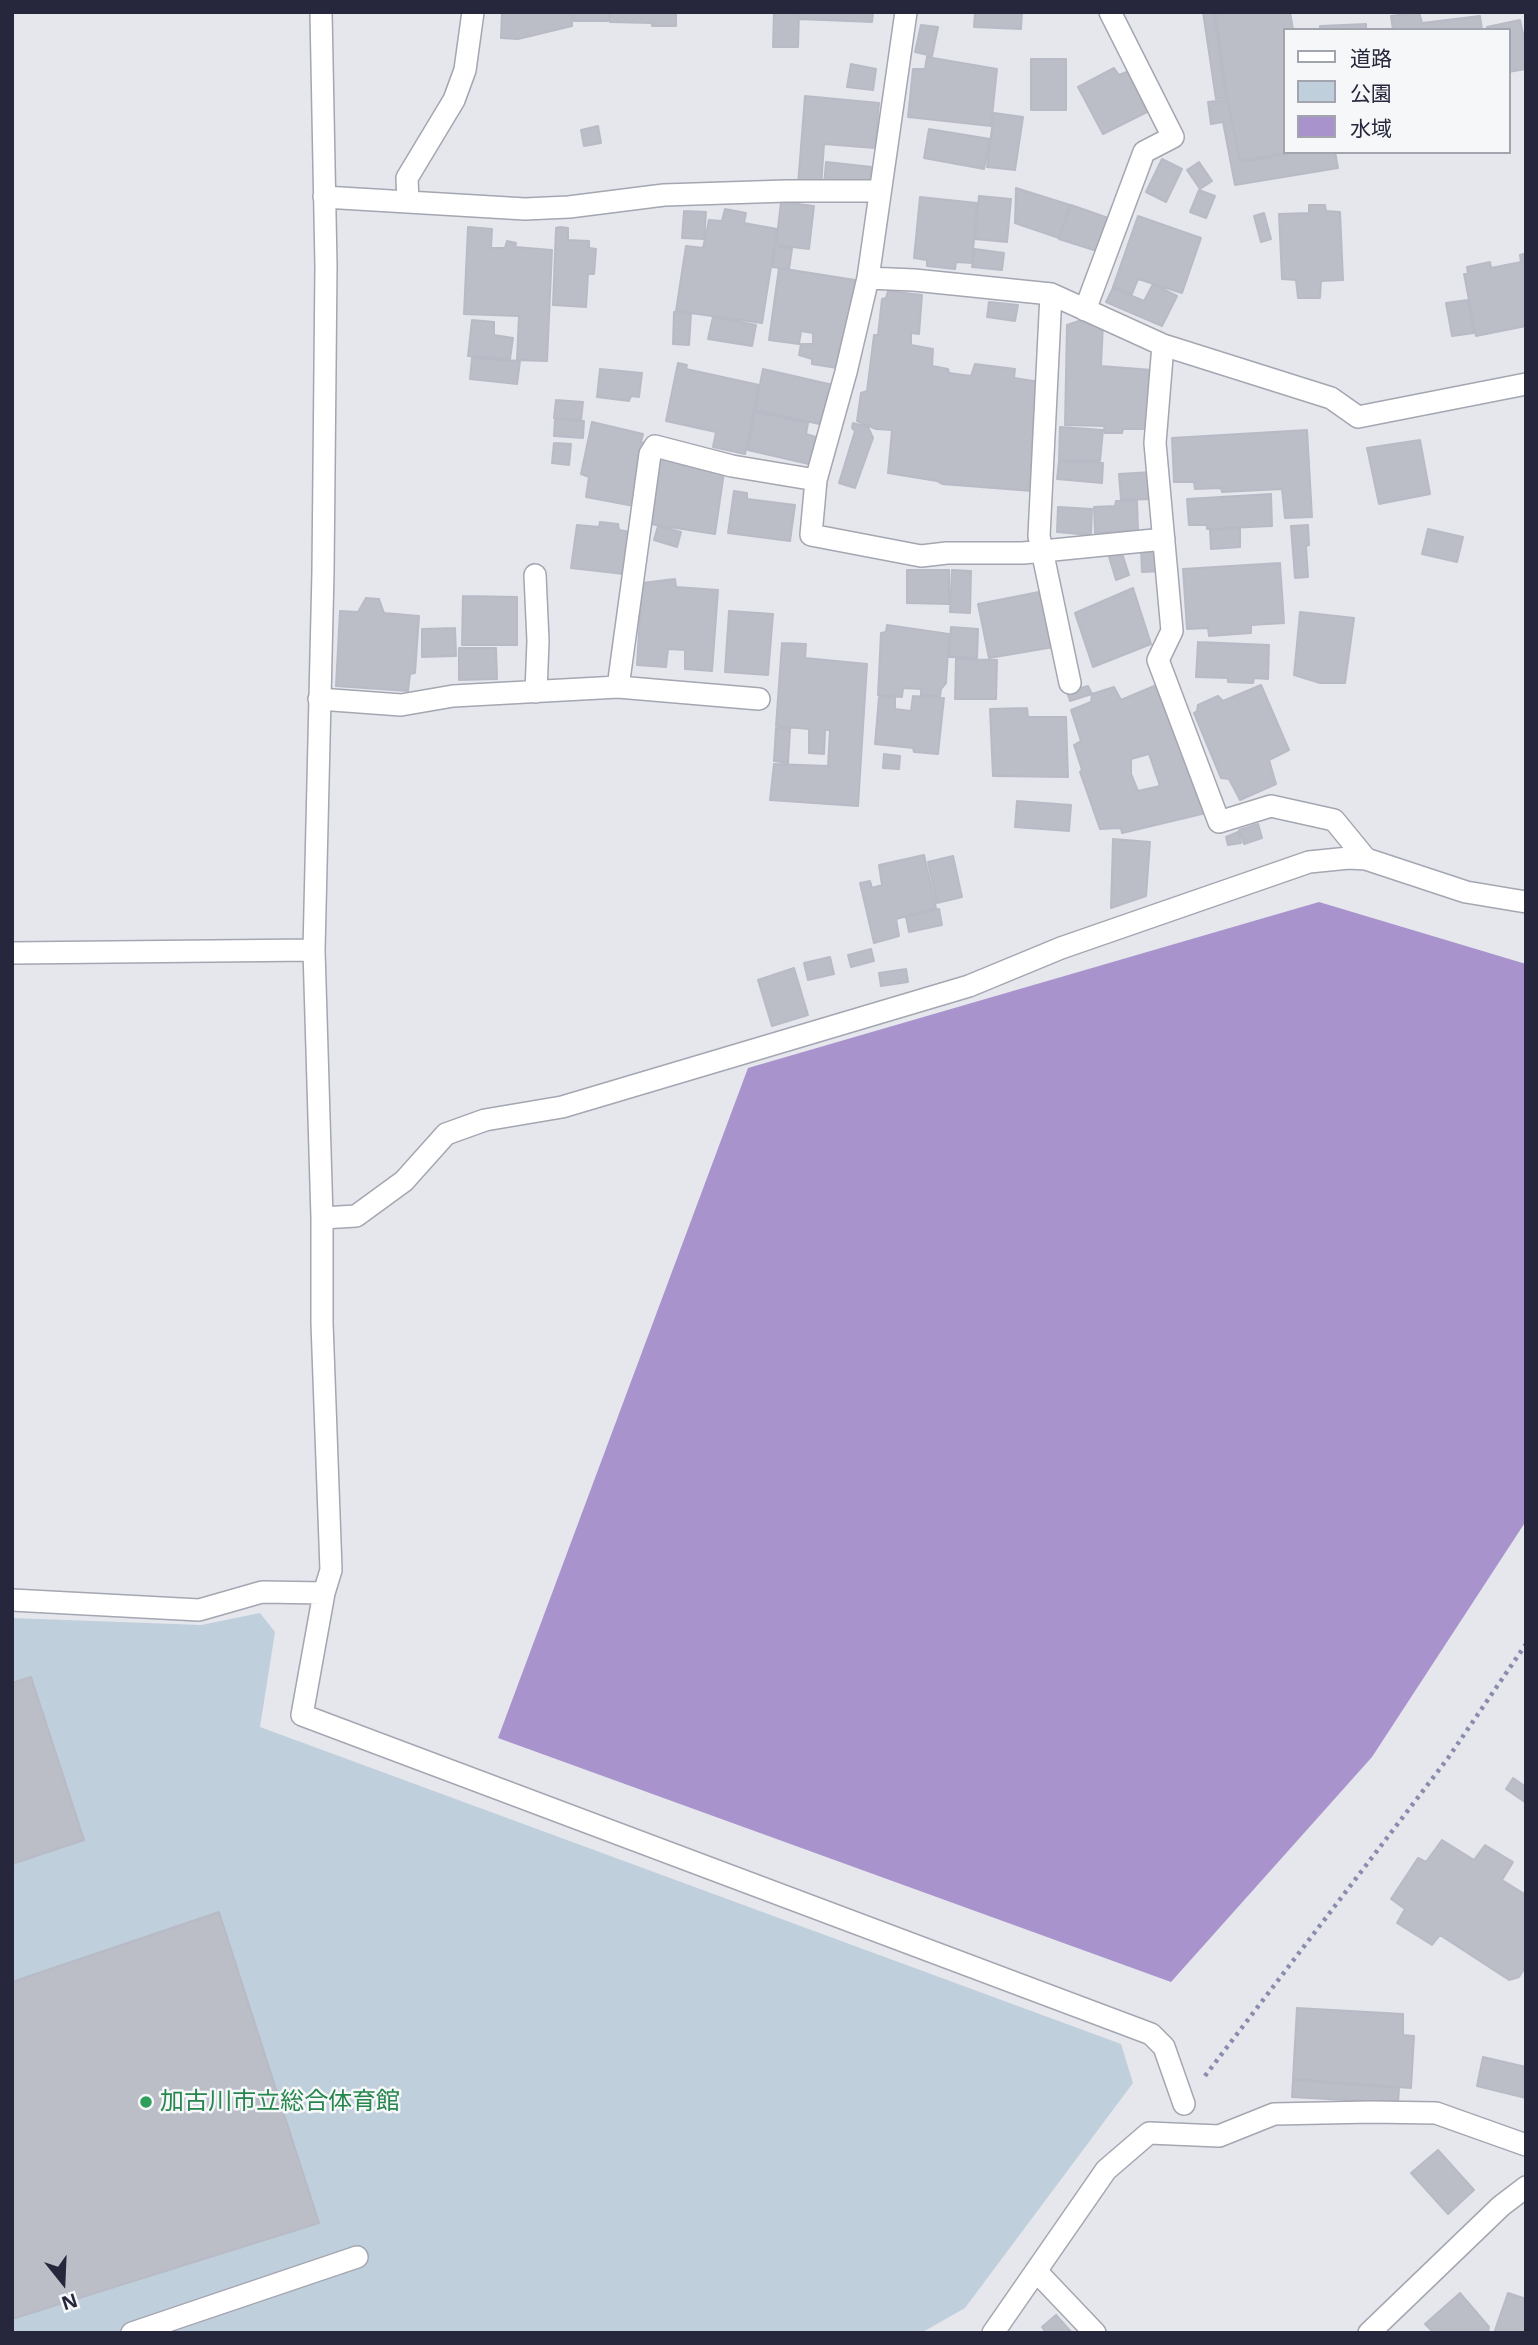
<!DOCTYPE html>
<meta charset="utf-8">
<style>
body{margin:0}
#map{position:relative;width:1538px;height:2345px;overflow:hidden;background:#e5e7ed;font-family:"Open Sans","Noto Sans JP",sans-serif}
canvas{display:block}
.frame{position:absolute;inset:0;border:14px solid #26273d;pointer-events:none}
.legend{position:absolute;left:1283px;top:28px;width:228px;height:126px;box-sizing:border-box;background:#f5f7f9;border:2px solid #a2a4ae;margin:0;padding:9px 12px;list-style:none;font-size:21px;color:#26273d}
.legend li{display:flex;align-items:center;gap:14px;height:35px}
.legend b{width:35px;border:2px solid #a2a4ae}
.north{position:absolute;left:28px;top:2247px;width:70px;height:70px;-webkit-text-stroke:5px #f5f7f9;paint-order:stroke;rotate:162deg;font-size:19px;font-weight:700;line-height:28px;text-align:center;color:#26273d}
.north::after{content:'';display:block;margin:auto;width:24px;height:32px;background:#26273d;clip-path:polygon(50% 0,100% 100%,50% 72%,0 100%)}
</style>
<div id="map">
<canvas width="1538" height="2345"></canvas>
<div class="frame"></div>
<ul class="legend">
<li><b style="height:9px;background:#fff"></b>道路</li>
<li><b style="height:19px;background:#c0cfdc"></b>公園</li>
<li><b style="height:19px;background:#a893cc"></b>水域</li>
</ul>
<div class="north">N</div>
</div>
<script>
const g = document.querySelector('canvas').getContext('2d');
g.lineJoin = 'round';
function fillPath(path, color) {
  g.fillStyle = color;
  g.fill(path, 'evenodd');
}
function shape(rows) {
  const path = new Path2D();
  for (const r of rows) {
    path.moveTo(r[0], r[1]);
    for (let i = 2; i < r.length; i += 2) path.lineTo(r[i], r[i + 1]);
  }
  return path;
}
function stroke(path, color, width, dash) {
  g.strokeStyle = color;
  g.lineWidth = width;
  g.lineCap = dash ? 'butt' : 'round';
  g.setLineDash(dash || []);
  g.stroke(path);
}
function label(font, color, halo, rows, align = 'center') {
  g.font = font + ' "Open Sans","Noto Sans JP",sans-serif';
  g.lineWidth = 5;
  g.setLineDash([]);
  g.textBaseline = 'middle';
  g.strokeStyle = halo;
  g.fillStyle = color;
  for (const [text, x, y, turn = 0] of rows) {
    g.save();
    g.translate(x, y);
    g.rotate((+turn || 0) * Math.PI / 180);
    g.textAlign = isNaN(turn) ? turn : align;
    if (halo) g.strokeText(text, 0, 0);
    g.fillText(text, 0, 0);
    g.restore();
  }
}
fillPath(shape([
 [260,1613,275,1632,260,1727,1121,2044,1133,2083,965,2308,921,2333,12,2333,12,1618,201,1625]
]), '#c0cfdc');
fillPath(shape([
 [1319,902,1526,964,1526,1521,1372,1757,1171,1982,498,1738,748,1068]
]), '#a893cc');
const building = shape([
 [502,12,572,12,572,26,518,39,501,38,502,12],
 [574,12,608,12,608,21,574,21,574,12],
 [610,12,676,12,676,26,652,26,652,23,610,22,610,12],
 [774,12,799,12,798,47,773,47,774,12],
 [799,12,873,12,872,22,799,19,799,12],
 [975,12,1022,12,1021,29,974,27,975,12],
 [1203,12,1218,12,1214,14,1226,98,1216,99,1203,12],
 [1229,12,1290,12,1293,30,1284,30,1284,152,1292,152,1240,161,1227,98,1216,14,1229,12],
 [1419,12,1422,23,1480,16,1482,30,1393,30,1391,16,1419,12],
 [1520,20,1526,47,1526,69,1508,72,1508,30,1487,30,1487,27,1520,20],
 [1366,24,1366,30,1320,30,1320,26,1366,24],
 [921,25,938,27,932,56,915,52,921,25],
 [927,57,997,69,991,126,908,117,913,69,925,69,927,57],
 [1031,59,1066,59,1066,110,1031,110,1031,59],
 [851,64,876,69,873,90,847,87,851,64],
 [1114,68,1119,75,1129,71,1149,111,1103,134,1078,87,1114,68],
 [805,96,879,103,875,148,824,144,821,187,798,185,805,96],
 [1227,100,1240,162,1299,152,1335,152,1338,168,1235,185,1223,122,1211,124,1208,102,1227,100],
 [994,113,1023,117,1015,170,987,167,994,113],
 [598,126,601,143,584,146,581,130,598,126],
 [929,129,990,139,984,169,924,158,929,129],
 [1162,159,1182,169,1166,202,1146,192,1162,159],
 [826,162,872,167,871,189,824,185,826,162],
 [1199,162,1212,181,1200,189,1187,170,1199,162],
 [1016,188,1070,205,1059,238,1015,223,1016,188],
 [1199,190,1215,196,1206,218,1190,212,1199,190],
 [979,196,1011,199,1007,242,975,239,979,196],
 [920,197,977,203,972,263,956,262,955,269,927,266,927,260,914,258,920,197],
 [781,202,814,206,809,249,776,245,781,202],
 [1071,205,1111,219,1100,252,1059,239,1071,205],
 [1309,205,1325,205,1326,211,1340,212,1343,280,1321,281,1320,298,1298,298,1296,280,1282,279,1279,214,1309,213,1309,205],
 [725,209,746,213,744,223,777,229,762,323,676,311,686,246,703,248,709,220,722,221,725,209],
 [684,211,706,212,704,239,682,238,684,211],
 [1264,213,1271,239,1261,242,1254,216,1264,213],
 [1138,216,1201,238,1182,293,1138,279,1132,294,1113,287,1138,216],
 [468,227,492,229,491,248,505,248,507,241,516,243,515,247,552,250,547,361,517,360,519,316,464,314,468,227],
 [560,227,568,228,568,240,589,241,589,248,596,249,594,274,588,274,586,307,553,305,556,228,560,227],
 [776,247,792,249,789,269,772,267,776,247],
 [975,249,1004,253,1002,270,972,267,975,249],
 [1523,254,1526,268,1526,326,1476,336,1464,274,1468,274,1467,267,1490,262,1491,268,1521,262,1520,255,1523,254],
 [779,268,855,280,847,337,843,337,837,368,812,364,812,359,799,355,801,344,813,344,813,333,801,331,799,344,769,340,779,268],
 [1153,284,1177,296,1162,326,1106,302,1113,288,1144,301,1153,284],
 [888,291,922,295,919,334,911,333,911,345,933,349,932,366,948,369,949,373,971,376,975,364,1015,369,1014,378,1040,382,1032,491,942,484,937,481,888,473,892,430,876,429,857,421,861,393,867,391,874,335,878,335,882,299,886,298,888,291],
 [1468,300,1474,333,1452,336,1446,303,1468,300],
 [989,302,1018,305,1015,321,987,317,989,302],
 [674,312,691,314,689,345,673,344,674,312],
 [713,317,756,325,752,346,708,339,713,317],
 [472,320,494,322,494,335,513,338,510,359,468,356,472,320],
 [1079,321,1103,324,1101,366,1152,370,1148,429,1123,429,1122,433,1105,433,1104,426,1065,425,1067,325,1079,321],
 [472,358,520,361,517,384,470,379,472,358],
 [678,363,687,365,686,369,759,385,745,454,713,447,716,432,666,421,678,363],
 [600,369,642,373,639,397,631,396,629,401,597,397,600,369],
 [763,369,833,385,824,425,755,410,763,369],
 [556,400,583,402,581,420,554,418,556,400],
 [755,412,808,423,806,434,819,438,813,465,748,450,755,412],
 [555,419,584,421,583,438,554,436,555,419],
 [592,422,643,434,641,442,647,444,634,506,586,497,589,477,581,474,592,422],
 [853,423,868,427,873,438,855,488,839,483,855,431,852,428,853,423],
 [1060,427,1103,430,1100,461,1059,460,1060,427],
 [1307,430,1312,517,1285,518,1282,489,1222,492,1221,488,1195,489,1194,482,1174,482,1172,438,1307,430],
 [1420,440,1430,494,1379,504,1367,448,1420,440],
 [554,443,571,444,569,465,552,463,554,443],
 [660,457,678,460,678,465,724,472,715,534,650,524,660,457],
 [1059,461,1103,463,1102,483,1057,479,1059,461],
 [1152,472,1153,499,1121,500,1119,474,1152,472],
 [734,491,747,493,747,499,795,505,790,541,728,533,734,491],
 [1271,494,1272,526,1207,529,1207,525,1189,525,1187,499,1271,494],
 [1116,501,1137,501,1138,530,1095,533,1094,507,1115,506,1116,501],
 [1058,507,1092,509,1091,535,1057,532,1058,507],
 [600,522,618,524,619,530,630,532,624,574,571,568,577,525,599,527,600,522],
 [1308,525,1309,545,1306,546,1308,577,1295,578,1291,526,1308,525],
 [658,526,681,532,677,547,654,540,658,526],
 [1240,529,1240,547,1211,549,1210,530,1240,529],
 [1428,529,1463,537,1457,562,1422,554,1428,529],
 [1161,546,1162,571,1142,572,1141,548,1161,546],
 [1122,553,1129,575,1116,580,1109,557,1122,553],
 [1280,563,1284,623,1251,625,1251,633,1209,636,1208,628,1187,629,1183,569,1280,563],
 [907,570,949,570,949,604,907,603,907,570],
 [952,570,971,571,970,613,950,612,952,570],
 [675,579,676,587,718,590,712,671,685,669,685,650,668,649,666,667,637,665,642,583,675,579],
 [1133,588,1151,644,1093,667,1075,613,1133,588],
 [1044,591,1054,647,989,658,978,604,1044,591],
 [463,596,517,597,517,645,462,645,463,596],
 [366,598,379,599,384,613,419,616,415,673,410,674,408,691,336,686,340,611,358,612,366,598],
 [729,611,773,614,768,675,725,672,729,611],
 [1300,612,1354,618,1345,683,1320,683,1294,675,1300,612],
 [887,625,949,634,946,683,941,689,940,696,921,695,921,689,903,688,902,697,878,695,881,633,886,632,887,625],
 [951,627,978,629,977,658,949,657,951,627],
 [455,628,456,656,422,657,422,629,455,628],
 [1198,642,1269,645,1268,679,1254,678,1253,683,1228,682,1228,678,1196,677,1198,642],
 [782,643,806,644,805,658,867,664,858,806,770,800,774,764,828,766,830,730,825,730,824,754,809,753,809,729,776,726,782,643],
 [459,648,496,648,497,679,459,680,459,648],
 [956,659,997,660,996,699,955,699,956,659],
 [1159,684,1206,813,1122,833,1121,828,1100,829,1080,772,1082,770,1074,745,1081,741,1071,710,1091,702,1092,694,1114,687,1121,700,1159,684],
 [1149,754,1160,786,1138,791,1131,774,1131,759,1149,754],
 [1261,685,1289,750,1269,760,1276,784,1240,800,1229,779,1221,778,1194,713,1197,711,1198,705,1218,696,1223,701,1261,685],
 [1088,686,1092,694,1070,701,1067,692,1088,686],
 [913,696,944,698,938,754,914,752,913,748,875,744,879,697,895,698,895,709,911,711,913,696],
 [1027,708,1028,717,1066,717,1068,777,993,776,990,709,1027,708],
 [776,728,790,729,788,763,774,761,776,728],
 [884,754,900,756,899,769,883,768,884,754],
 [1017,801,1071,805,1069,831,1015,827,1017,801],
 [1258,824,1262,838,1244,844,1239,830,1258,824],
 [1238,832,1241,843,1228,845,1226,837,1238,832],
 [1113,839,1150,842,1146,896,1111,908,1113,839],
 [924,855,936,908,896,919,899,936,874,943,860,883,870,881,872,888,882,885,879,865,924,855],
 [953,856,962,897,937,903,928,862,953,856],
 [939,909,942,925,909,932,906,917,939,909],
 [871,949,874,961,851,967,848,955,871,949],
 [830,957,834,974,808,980,804,963,830,957],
 [794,968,808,1015,772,1026,758,980,794,968],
 [906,969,908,982,881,986,879,973,906,969],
 [31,1677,84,1840,12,1864,12,1683,31,1677],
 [1513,1778,1526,1787,1526,1803,1506,1789,1513,1778],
 [1442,1840,1474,1860,1485,1845,1513,1862,1502,1880,1526,1895,1526,1966,1519,1977,1509,1980,1440,1935,1432,1945,1397,1923,1405,1909,1391,1899,1418,1858,1426,1862,1442,1840],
 [219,1912,319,2223,12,2319,12,1982,219,1912],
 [1297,2008,1403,2014,1403,2035,1414,2036,1411,2088,1293,2079,1297,2008],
 [1483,2057,1526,2067,1526,2098,1477,2086,1483,2057],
 [1293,2080,1399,2088,1398,2103,1292,2097,1293,2080],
 [1438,2150,1474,2190,1448,2214,1411,2173,1438,2150],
 [1460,2293,1489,2327,1488,2333,1434,2333,1425,2324,1460,2293],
 [1508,2293,1526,2299,1526,2333,1494,2333,1508,2293],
 [1056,2315,1072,2333,1046,2333,1042,2327,1056,2315]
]);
fillPath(building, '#bbbdc7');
stroke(building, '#b8bbc6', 2);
const minor = shape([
 [906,12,868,278,914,280,1051,294,1163,345,1331,398,1358,417,1526,384],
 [324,197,525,209,569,207,664,195,786,191,880,191],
 [408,202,407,178,454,100,465,70,473,12],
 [868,278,846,372,816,480,811,535,921,556,947,553,1023,553,1164,539],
 [1051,294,1039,536,1070,683],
 [1085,310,1144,152,1173,137,1110,12],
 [1163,345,1155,443,1172,631,1158,660,1219,822,1271,806,1334,820,1366,859],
 [535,575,538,641,536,692],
 [618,687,650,454,655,446,732,466,816,480],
 [319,699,401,705,453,696,618,687,759,699],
 [12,953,314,950],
 [322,1218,356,1216,404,1181,446,1134,485,1120,562,1107,969,986,1061,948,1309,862,1349,858,1366,859,1466,892,1526,902],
 [324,1593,302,1715,1151,2034,1164,2047,1184,2104],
 [12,1600,199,1610,262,1592,324,1593,331,1570,322,1323,322,1218,314,950,323,572,326,266,321,12],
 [1036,2271,1095,2333],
 [132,2333,357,2257],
 [993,2333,1106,2170,1149,2133,1219,2136,1274,2114,1371,2112,1436,2113,1526,2145],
 [1369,2333,1501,2206,1526,2187]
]);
stroke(minor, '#a4a6b1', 24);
stroke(shape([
 [1205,2076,1448,1758,1526,1644]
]), '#898cad', 4.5, [3.5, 5]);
stroke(minor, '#fff', 21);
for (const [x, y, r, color] of [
 [146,2102,7,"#2e9e5b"]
]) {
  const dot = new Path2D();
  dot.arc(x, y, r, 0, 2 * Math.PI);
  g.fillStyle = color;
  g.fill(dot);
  stroke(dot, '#f5f7f9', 2.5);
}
label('24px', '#27864d', '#f5f7f9', [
 ["加古川市立総合体育館",160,2102]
], 'left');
</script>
